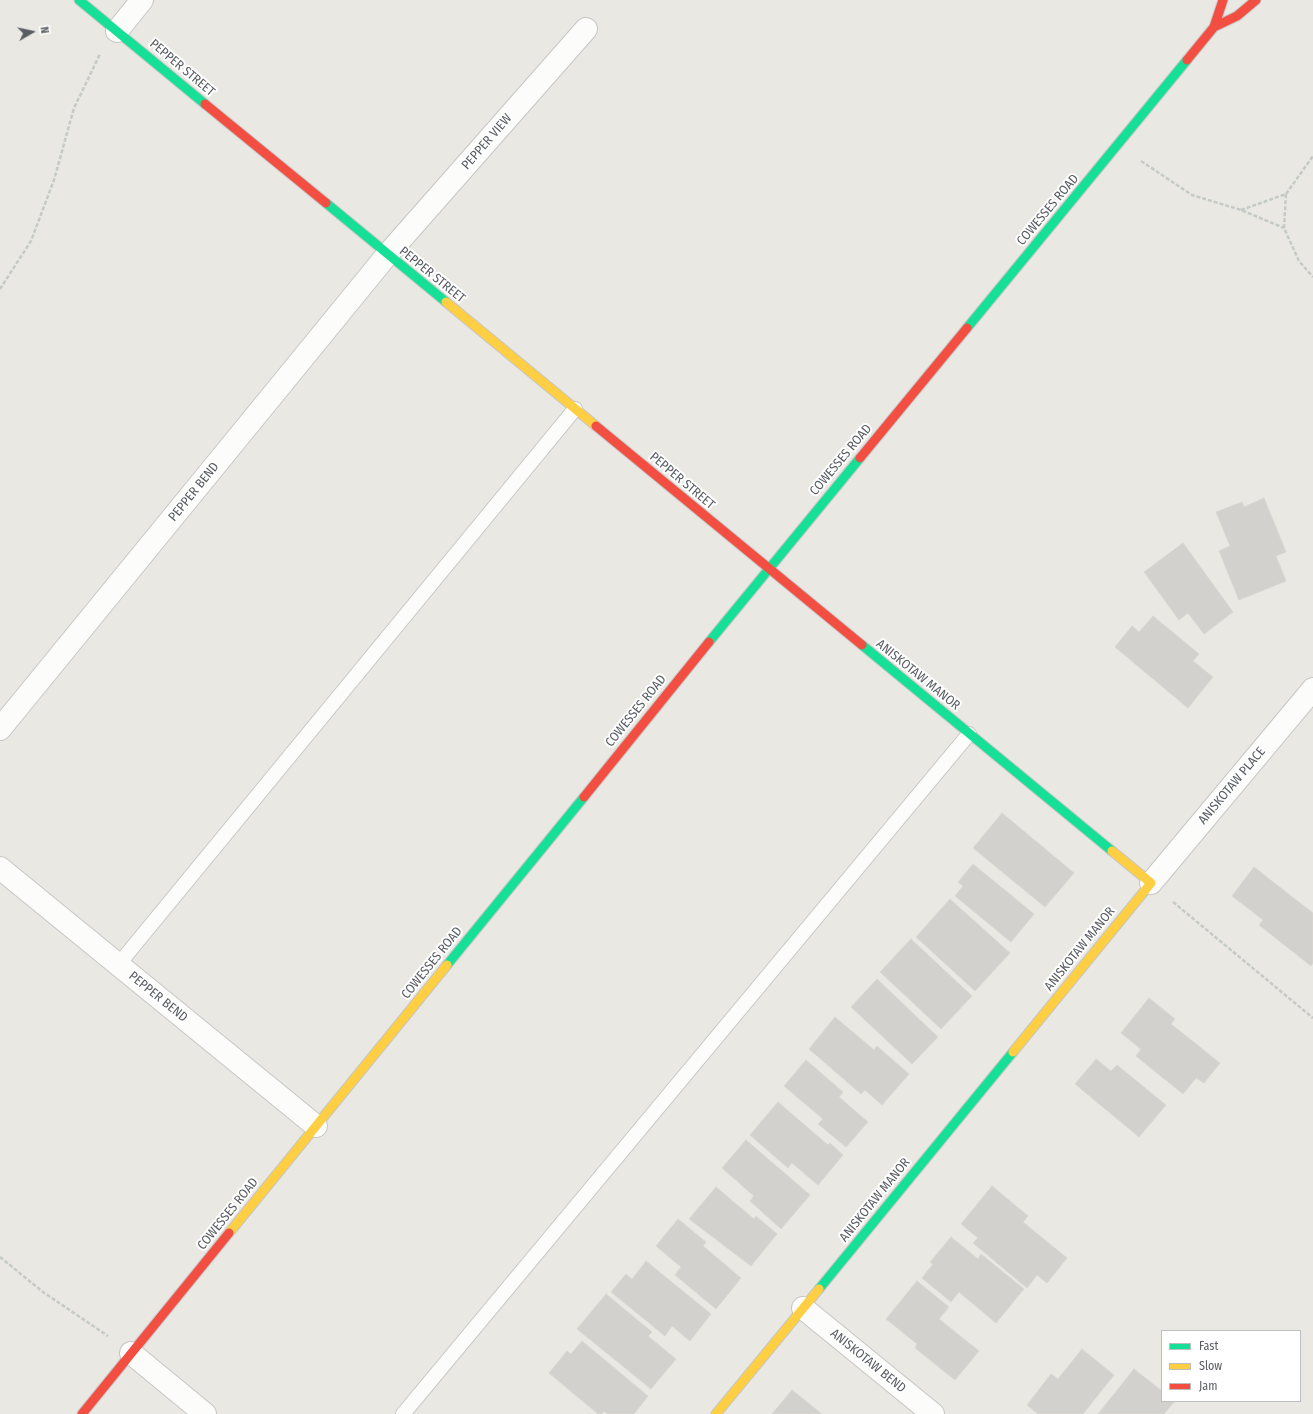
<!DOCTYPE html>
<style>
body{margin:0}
#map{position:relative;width:1313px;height:1414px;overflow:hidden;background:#eae8e3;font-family:"Fira Sans Condensed",sans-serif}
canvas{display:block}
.legend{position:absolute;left:1161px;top:1330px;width:140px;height:72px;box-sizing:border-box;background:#fff;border:1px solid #bdbec0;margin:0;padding:5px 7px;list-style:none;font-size:12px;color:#595d62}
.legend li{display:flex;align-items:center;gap:8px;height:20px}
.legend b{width:20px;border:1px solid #bdbec0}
.north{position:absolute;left:12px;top:12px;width:40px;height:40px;-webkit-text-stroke:3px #fff;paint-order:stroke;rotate:81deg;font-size:11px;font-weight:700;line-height:16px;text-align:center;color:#595d62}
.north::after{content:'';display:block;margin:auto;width:14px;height:18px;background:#595d62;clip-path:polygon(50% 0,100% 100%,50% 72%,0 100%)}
</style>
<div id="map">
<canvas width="1313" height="1414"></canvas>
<ul class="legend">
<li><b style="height:5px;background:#16e098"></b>Fast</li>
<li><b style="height:5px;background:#ffcf43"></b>Slow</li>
<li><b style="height:5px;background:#f24e42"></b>Jam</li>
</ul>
<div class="north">N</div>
</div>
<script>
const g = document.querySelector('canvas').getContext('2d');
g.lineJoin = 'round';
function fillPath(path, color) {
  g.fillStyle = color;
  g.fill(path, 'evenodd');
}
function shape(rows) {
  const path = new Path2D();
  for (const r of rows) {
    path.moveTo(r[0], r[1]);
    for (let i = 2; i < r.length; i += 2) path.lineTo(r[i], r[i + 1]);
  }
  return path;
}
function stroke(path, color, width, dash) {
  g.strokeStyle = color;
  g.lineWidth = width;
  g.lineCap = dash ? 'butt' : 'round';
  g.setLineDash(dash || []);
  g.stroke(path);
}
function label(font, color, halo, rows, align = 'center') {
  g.font = font + ' "Fira Sans Condensed",sans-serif';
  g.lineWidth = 4;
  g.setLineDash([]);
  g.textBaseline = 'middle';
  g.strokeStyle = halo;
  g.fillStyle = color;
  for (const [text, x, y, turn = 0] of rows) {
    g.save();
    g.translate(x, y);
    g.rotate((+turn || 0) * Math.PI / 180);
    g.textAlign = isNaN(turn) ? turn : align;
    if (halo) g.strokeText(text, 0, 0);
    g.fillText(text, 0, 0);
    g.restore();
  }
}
const building = shape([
 [1264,498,1286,552,1276,556,1286,581,1239,600,1219,551,1230,546,1216,512,1242,502,1244,507,1264,498],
 [1183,543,1233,612,1204,634,1188,613,1179,620,1144,572,1183,543],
 [1153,616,1199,654,1193,661,1213,677,1188,708,1115,647,1132,626,1139,632,1153,616],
 [1002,813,1074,873,1045,907,973,848,1002,813],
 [973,864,1034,914,1011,942,955,896,963,886,958,882,973,864],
 [1254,867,1313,913,1313,963,1311,966,1259,925,1263,920,1232,896,1254,867],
 [950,899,1010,953,975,991,916,937,950,899],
 [911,939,972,996,941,1029,880,972,911,939],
 [877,979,938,1037,912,1064,851,1007,877,979],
 [1149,998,1175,1019,1171,1024,1220,1063,1204,1083,1196,1078,1183,1094,1136,1056,1141,1049,1121,1033,1149,998],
 [835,1017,874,1050,877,1046,909,1074,882,1105,865,1090,861,1094,809,1049,835,1017],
 [1096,1059,1111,1071,1117,1065,1166,1105,1139,1137,1075,1084,1096,1059],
 [806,1060,843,1092,839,1097,868,1122,846,1147,818,1124,823,1119,784,1086,806,1060],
 [778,1102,828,1145,830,1143,843,1155,818,1185,792,1163,788,1168,750,1135,778,1102],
 [746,1140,810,1195,781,1229,750,1201,754,1196,722,1168,746,1140],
 [992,1186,1028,1216,1023,1222,1067,1258,1047,1283,1037,1275,1027,1288,973,1243,978,1238,961,1224,992,1186],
 [716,1187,754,1219,756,1216,777,1234,751,1266,689,1219,716,1187],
 [678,1219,706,1242,703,1246,741,1278,716,1309,675,1275,681,1267,656,1246,678,1219],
 [951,1237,978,1259,981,1254,1024,1289,996,1323,959,1292,951,1302,922,1278,933,1264,930,1262,951,1237],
 [646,1261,711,1314,690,1341,672,1326,665,1336,611,1292,626,1274,632,1279,646,1261],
 [917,1281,949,1307,939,1319,979,1351,955,1380,915,1348,917,1344,886,1319,917,1281],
 [606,1294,652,1332,648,1336,676,1359,651,1389,577,1329,606,1294],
 [582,1341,648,1396,634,1414,608,1414,604,1411,602,1414,598,1414,549,1373,567,1351,571,1354,582,1341],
 [1082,1349,1114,1375,1083,1414,1038,1414,1027,1405,1051,1374,1058,1379,1082,1349],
 [1134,1369,1162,1391,1162,1401,1175,1401,1164,1414,1098,1414,1134,1369],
 [792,1390,822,1414,772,1414,792,1390]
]);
fillPath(building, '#d3d1ce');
stroke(building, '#dad7d2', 1);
const lane = shape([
 [118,965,575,409],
 [403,1414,969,734]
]);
const street = shape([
 [117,31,142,0],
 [0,729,387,255,586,29],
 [0,868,316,1126],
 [1151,883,1313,689],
 [803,1308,933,1414],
 [131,1353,205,1414]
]);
const fast = shape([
 [79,0,205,104],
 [326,203,446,302],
 [967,328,1187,60],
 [709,642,860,458],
 [862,645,1112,851],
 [447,965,584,797],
 [819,1289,1013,1052]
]);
const slow = shape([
 [446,302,596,426],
 [1013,1052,1151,883,1112,851],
 [229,1233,447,965],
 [716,1414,819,1289]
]);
const jam = shape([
 [1214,27,1237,16,1256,0],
 [1187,60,1214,27,1223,0],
 [205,104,326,203],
 [596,426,862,645],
 [860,458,967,328],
 [584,797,709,642],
 [82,1414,229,1233]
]);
stroke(lane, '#c6c6c6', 16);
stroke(street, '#c6c6c6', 24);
stroke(fast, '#c6c6c5', 11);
stroke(slow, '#c6c6c5', 11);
stroke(jam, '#c6c6c5', 11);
stroke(shape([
 [1141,161,1192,195,1241,210,1284,228],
 [1286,194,1313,156],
 [1241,210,1286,194,1284,228,1299,261,1313,277],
 [0,289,31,241,54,180,74,108,100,54],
 [1173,902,1313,1018],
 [0,1257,43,1292,108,1336]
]), '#c4cac6', 2.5, [4, 2]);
stroke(lane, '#fcfcfb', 14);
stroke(street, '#fcfcfb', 22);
stroke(fast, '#16e098', 9);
stroke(slow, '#ffcf43', 9);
stroke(jam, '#f24e42', 9);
label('13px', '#595d62', '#fff', [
 ["PEPPER STREET",182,68,40],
 ["PEPPER VIEW",487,142,-49],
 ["COWESSES ROAD",1048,210,-50],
 ["PEPPER STREET",432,275,39],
 ["COWESSES ROAD",841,460,-50],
 ["PEPPER STREET",682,481,40],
 ["PEPPER BEND",194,492,-51],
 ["ANISKOTAW MANOR",918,675,39],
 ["COWESSES ROAD",636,711,-51],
 ["ANISKOTAW PLACE",1232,786,-50],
 ["ANISKOTAW MANOR",1080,949,-51],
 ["COWESSES ROAD",432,963,-51],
 ["PEPPER BEND",158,997,39],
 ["ANISKOTAW MANOR",875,1200,-51],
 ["COWESSES ROAD",228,1214,-51],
 ["ANISKOTAW BEND",868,1361,39]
]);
</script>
